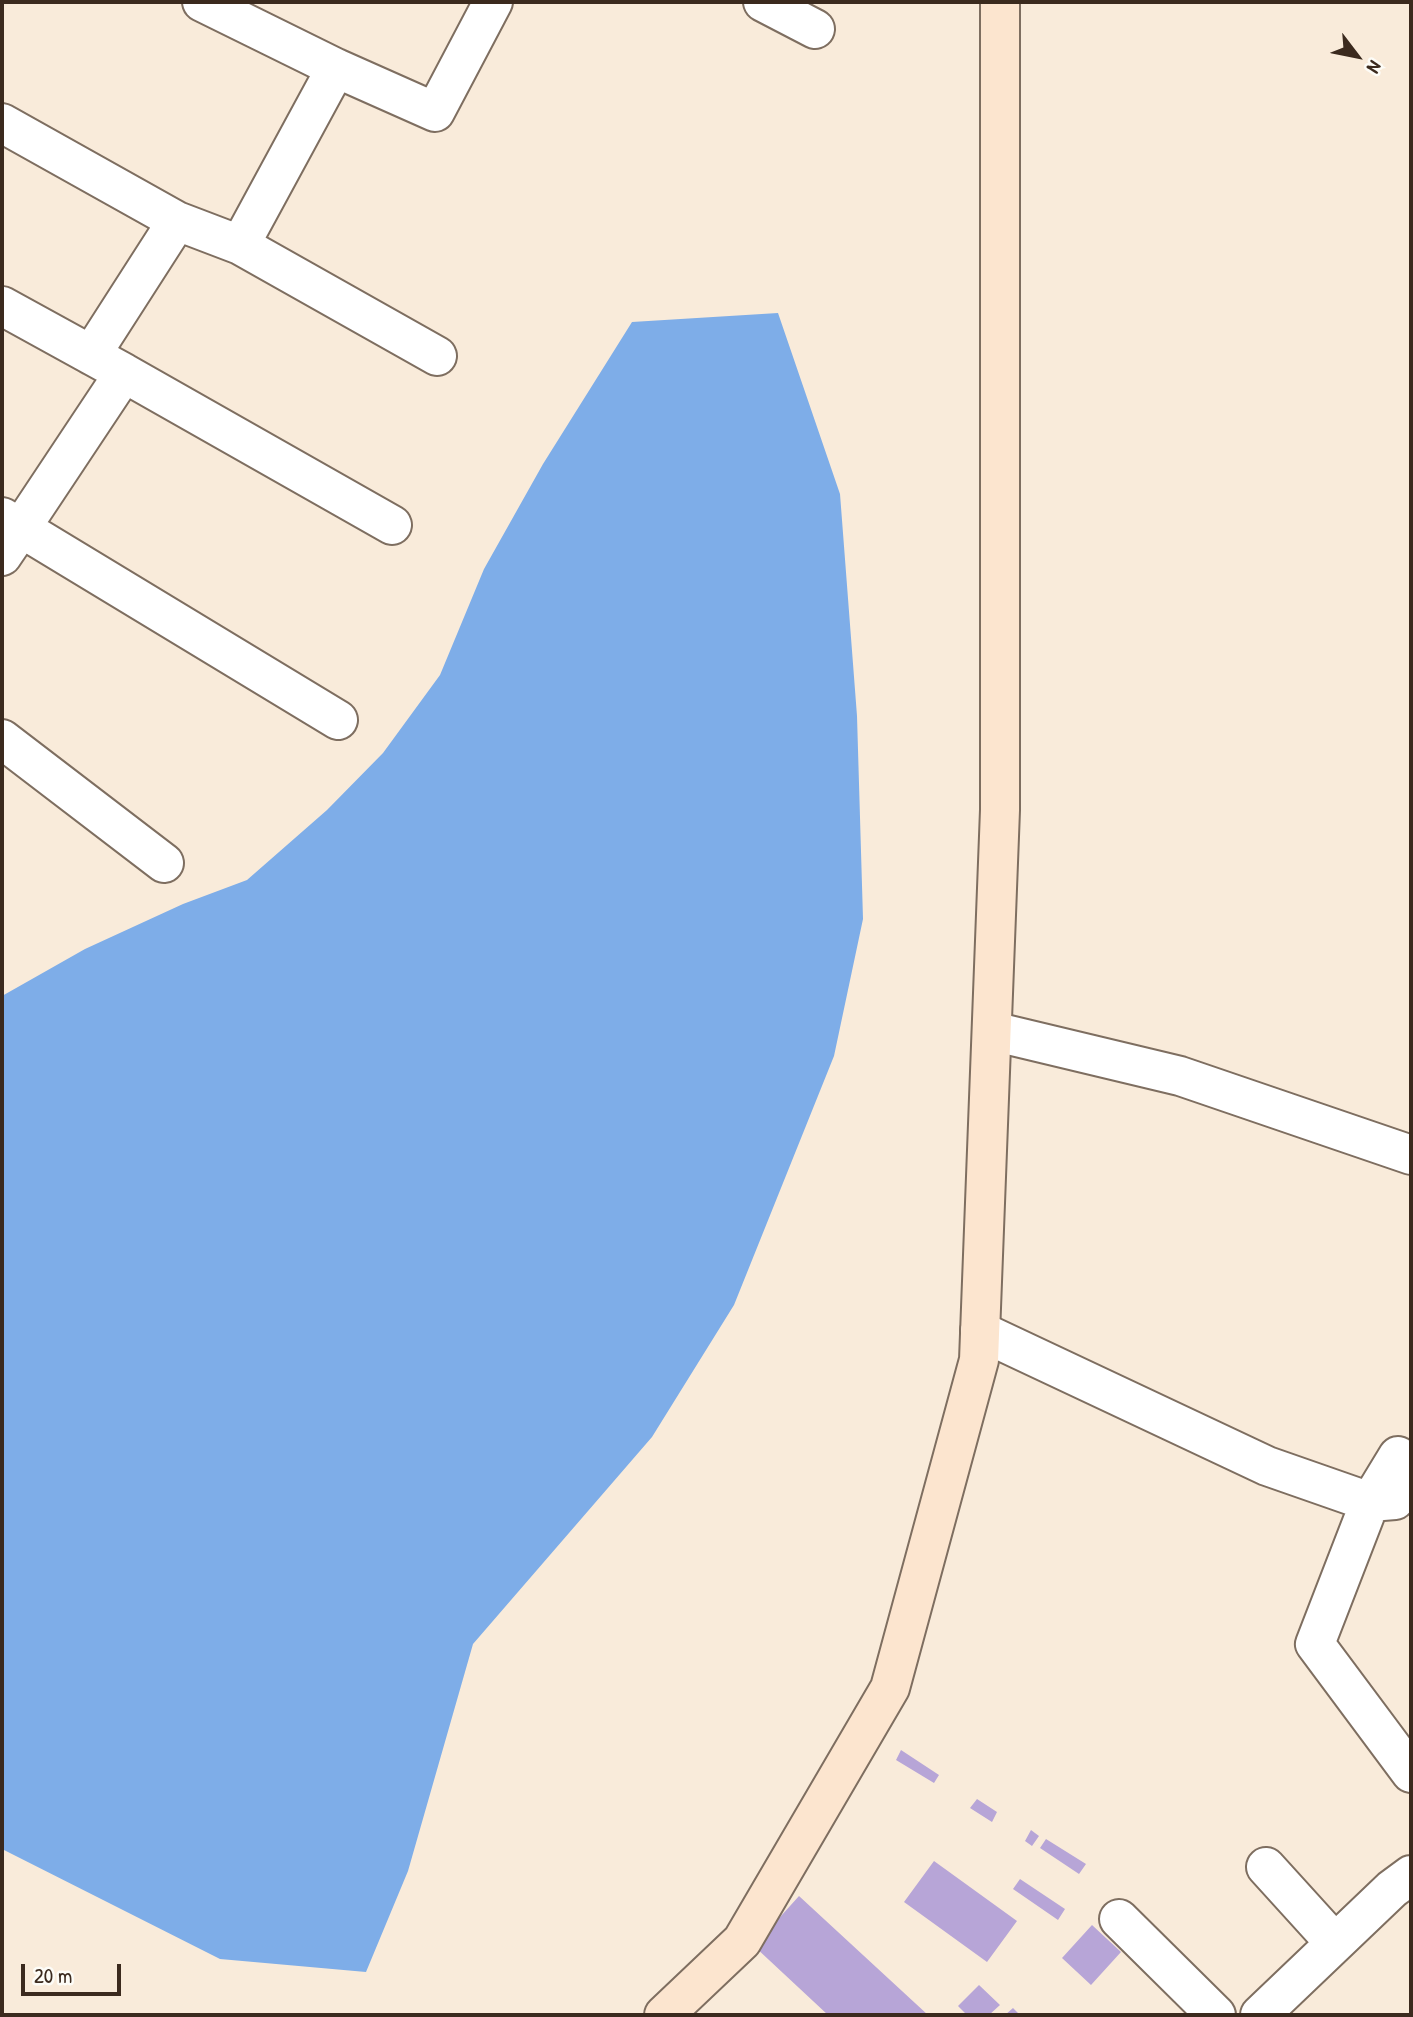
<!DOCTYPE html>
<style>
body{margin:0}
#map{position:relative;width:1413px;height:2017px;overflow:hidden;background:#f9ebda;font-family:"Patrick Hand",sans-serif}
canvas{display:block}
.frame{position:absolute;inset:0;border:4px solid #3b2a1e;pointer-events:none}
.north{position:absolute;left:1322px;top:21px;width:70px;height:70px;-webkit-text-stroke:5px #fdfcf7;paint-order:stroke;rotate:122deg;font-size:19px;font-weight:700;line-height:28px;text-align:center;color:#3b2a1e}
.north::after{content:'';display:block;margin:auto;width:24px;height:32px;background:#3b2a1e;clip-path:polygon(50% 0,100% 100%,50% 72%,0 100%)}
.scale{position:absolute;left:21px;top:1964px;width:100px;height:32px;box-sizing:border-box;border:4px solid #3b2a1e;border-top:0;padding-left:9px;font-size:21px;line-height:24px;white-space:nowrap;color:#3b2a1e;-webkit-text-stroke:5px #fdfcf7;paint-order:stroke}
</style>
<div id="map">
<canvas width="1413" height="2017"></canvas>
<div class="frame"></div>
<div class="north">N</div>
<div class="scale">20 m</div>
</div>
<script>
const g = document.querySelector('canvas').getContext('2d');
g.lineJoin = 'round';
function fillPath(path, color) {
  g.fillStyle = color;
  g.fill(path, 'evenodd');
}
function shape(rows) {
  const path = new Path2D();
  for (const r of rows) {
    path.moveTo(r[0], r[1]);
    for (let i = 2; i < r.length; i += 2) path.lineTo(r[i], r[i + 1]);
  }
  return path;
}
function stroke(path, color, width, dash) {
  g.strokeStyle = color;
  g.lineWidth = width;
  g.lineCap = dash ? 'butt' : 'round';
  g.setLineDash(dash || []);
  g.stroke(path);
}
fillPath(shape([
 [778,313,840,494,857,716,863,919,834,1056,734,1305,652,1437,473,1644,408,1871,366,1972,220,1959,2,1849,2,996,85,949,183,904,247,880,327,810,383,753,440,675,484,569,543,464,632,322]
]), '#7eade8');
fillPath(shape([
 [901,1750,939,1775,934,1783,896,1760],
 [977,1799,997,1812,992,1822,970,1808],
 [1031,1830,1039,1836,1032,1846,1025,1841],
 [1046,1839,1086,1864,1079,1874,1040,1848],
 [934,1861,1017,1921,987,1962,904,1902],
 [1020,1879,1065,1909,1058,1920,1013,1889],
 [799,1896,928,2015,828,2015,754,1946],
 [1092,1925,1121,1952,1091,1985,1062,1958],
 [979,1985,1000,2005,989,2015,967,2015,958,2006],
 [1013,2008,1020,2015,1005,2015]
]), '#b7a5d7');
const street = shape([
 [202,2,336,68,435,112,493,2],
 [763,2,815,29],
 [2,123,177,221],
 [240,245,437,356],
 [2,306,124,373,21,528,2,517],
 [91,355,177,221,240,245,336,68],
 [124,373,392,525],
 [2,556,21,528,338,720],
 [2,739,164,863],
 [992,1031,1180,1076,1411,1155],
 [980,1331,1267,1466,1370,1502,1398,1456,1411,1475],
 [1395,1500,1370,1502,1315,1644,1411,1773],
 [1266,1867,1335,1943],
 [1119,1919,1216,2015],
 [1260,2015,1392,1889,1411,1875]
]);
const secondary = shape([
 [664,2015,742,1941,890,1688,979,1360,1000,810,1000,2]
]);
stroke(street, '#7e6e60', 42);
stroke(secondary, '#7e6e60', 42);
stroke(street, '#fff', 38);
stroke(secondary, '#fce5cf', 38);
</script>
